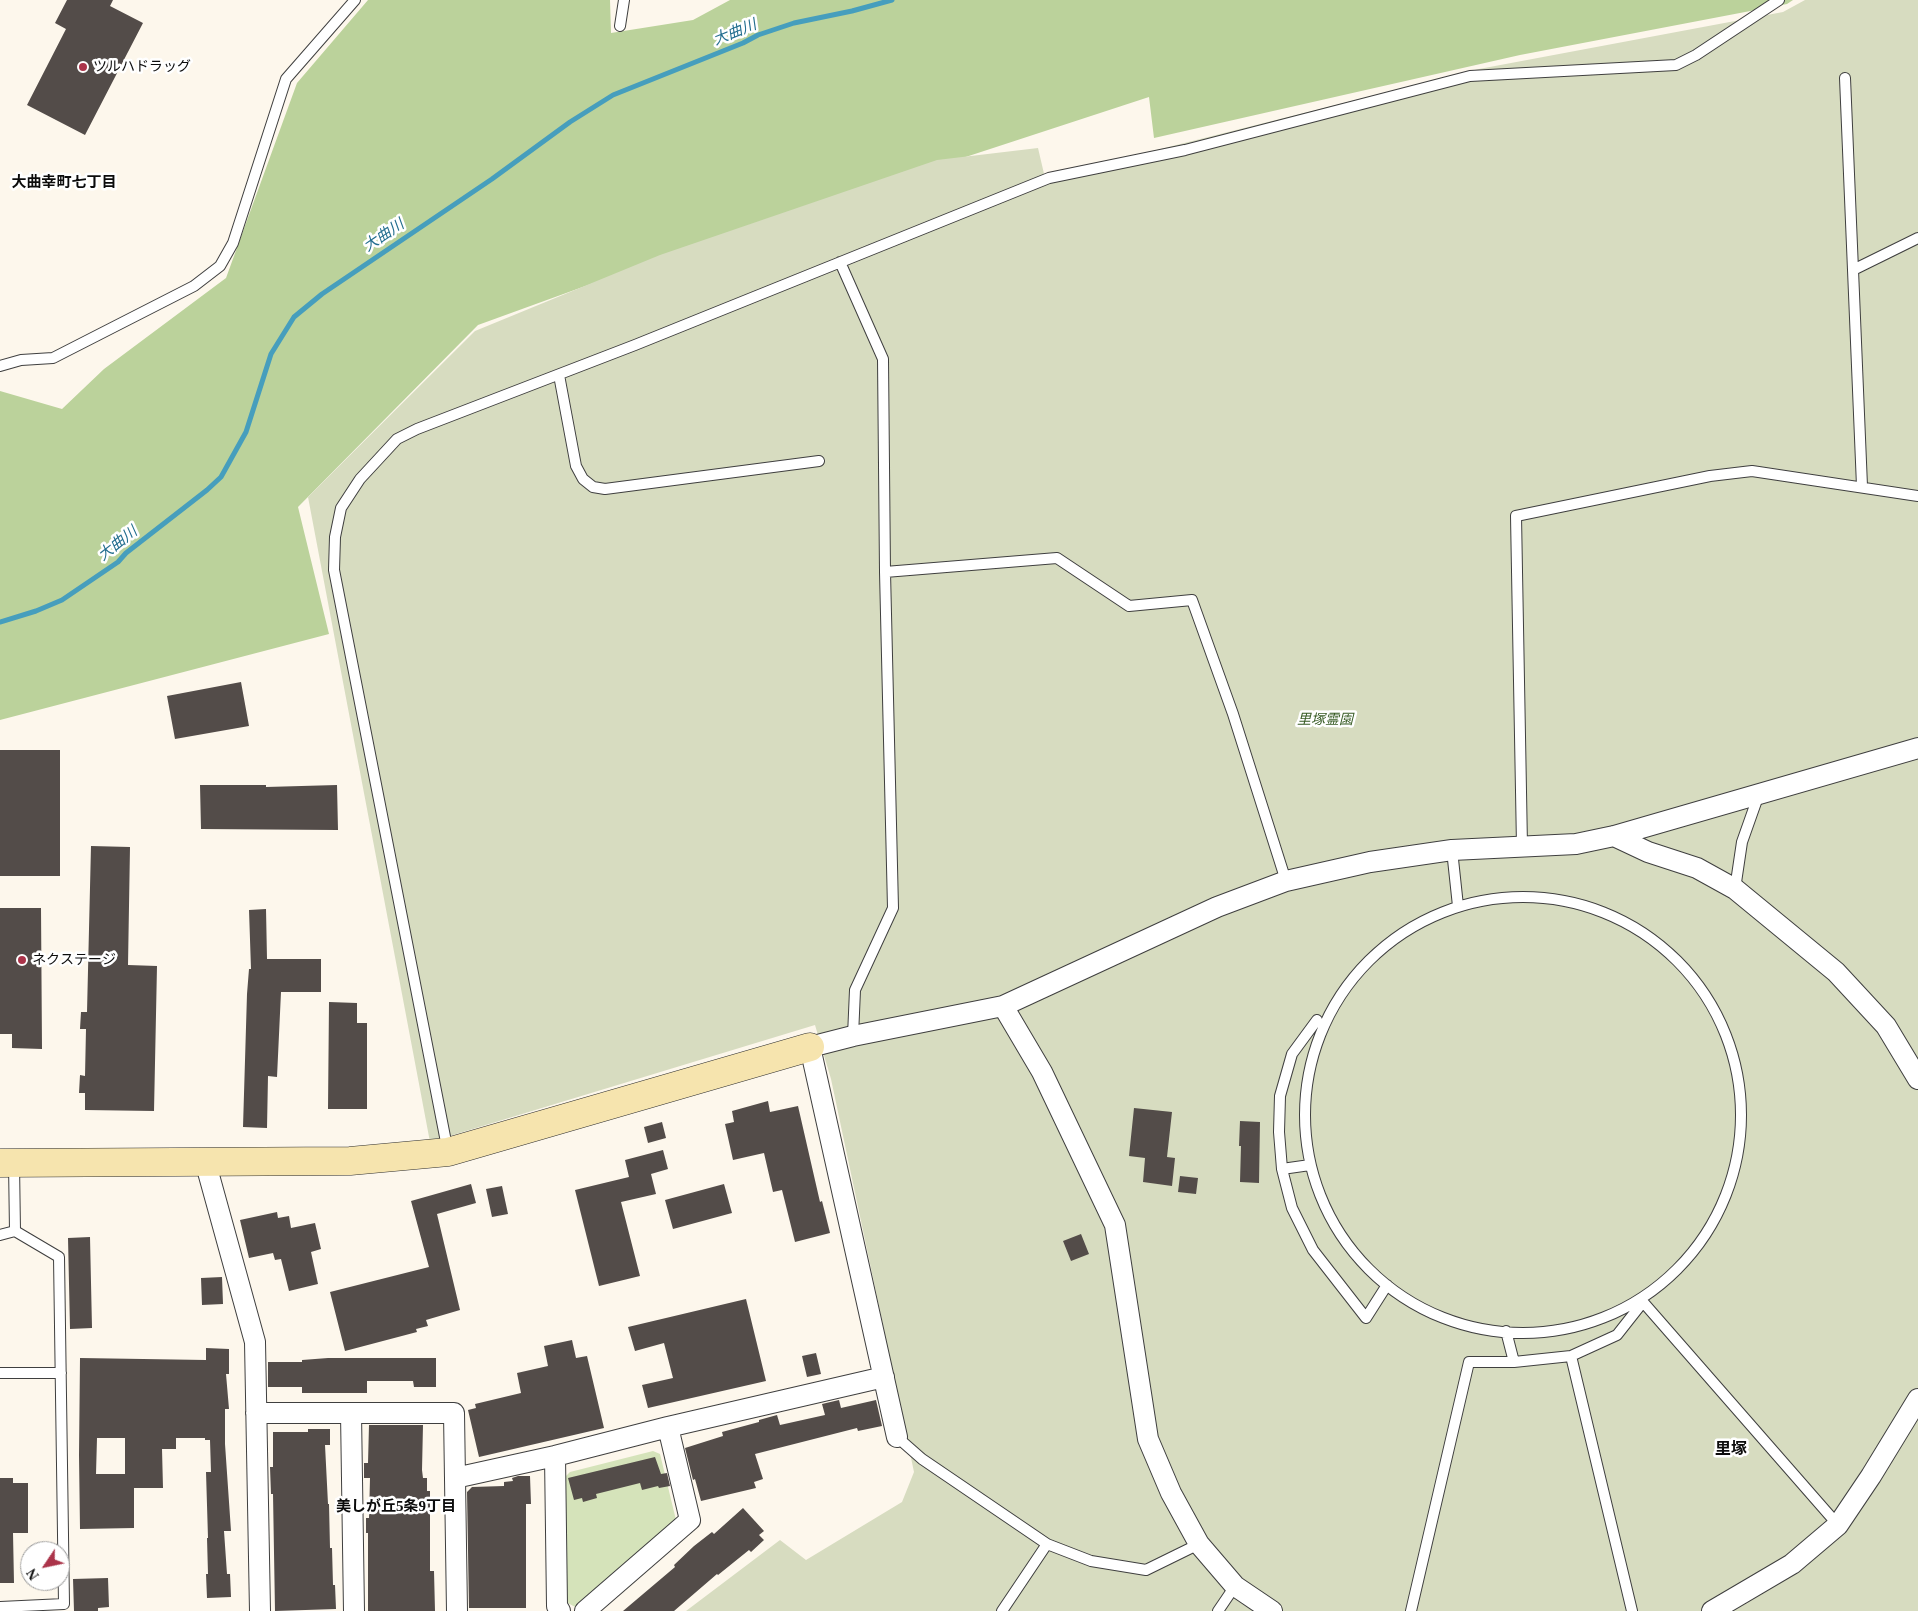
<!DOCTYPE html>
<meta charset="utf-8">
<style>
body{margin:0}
#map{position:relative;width:1918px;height:1611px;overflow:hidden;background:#fdf7ec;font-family:"Times New Roman",serif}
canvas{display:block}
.north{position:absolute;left:20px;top:1541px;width:50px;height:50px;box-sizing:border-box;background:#fff;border:1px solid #9e9e9e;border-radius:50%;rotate:236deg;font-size:14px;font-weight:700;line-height:20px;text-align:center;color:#0c0c0c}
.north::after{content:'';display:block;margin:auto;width:18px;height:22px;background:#ab344a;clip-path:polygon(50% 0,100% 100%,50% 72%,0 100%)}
</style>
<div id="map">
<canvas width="1918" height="1611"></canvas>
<div class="north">N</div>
</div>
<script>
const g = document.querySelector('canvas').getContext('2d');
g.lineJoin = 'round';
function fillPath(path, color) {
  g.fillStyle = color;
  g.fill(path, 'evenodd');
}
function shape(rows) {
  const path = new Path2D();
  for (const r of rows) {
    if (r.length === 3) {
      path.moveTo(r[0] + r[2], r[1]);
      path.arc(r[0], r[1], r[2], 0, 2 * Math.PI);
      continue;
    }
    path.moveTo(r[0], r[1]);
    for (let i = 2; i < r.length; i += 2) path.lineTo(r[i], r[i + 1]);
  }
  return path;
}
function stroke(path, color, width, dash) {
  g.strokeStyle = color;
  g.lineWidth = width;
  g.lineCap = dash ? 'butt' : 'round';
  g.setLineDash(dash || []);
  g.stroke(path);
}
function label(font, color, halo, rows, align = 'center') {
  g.font = font + ' "Times New Roman","Noto Sans JP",serif';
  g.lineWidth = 5;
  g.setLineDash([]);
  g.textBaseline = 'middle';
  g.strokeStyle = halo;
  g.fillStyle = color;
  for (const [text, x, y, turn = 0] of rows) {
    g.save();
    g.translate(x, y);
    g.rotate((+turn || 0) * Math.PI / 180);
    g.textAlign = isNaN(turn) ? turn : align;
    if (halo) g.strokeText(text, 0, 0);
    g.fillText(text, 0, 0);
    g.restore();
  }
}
fillPath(shape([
 [653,1451,660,1454,676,1520,577,1608,566,1602,563,1479,570,1472]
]), '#d5e3ba');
fillPath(shape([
 [368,0,610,0,611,33,693,20,730,0,1793,0,1787,4,1520,55,1154,138,1149,97,715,239,478,325,298,507,329,634,0,720,0,391,62,409,104,369,226,278,297,83]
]), '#bbd29b');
fillPath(shape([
 [1805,0,1918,0,1918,1611,686,1611,780,1540,806,1560,902,1502,914,1472,831,1079,815,1025,430,1142,308,497,475,331,660,255,937,160,1038,148,1045,178,1479,69,1783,12]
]), '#d7dcc0');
stroke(shape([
 [0,622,36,611,62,600,118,562,126,553,207,490,221,477,246,432,271,354,294,317,322,294,492,179,570,122,613,95,743,43,758,35,794,23,852,11,892,0]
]), '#469ebd', 5);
fillPath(shape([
 [67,0,113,0,110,6,143,23,85,135,27,105,66,29,55,23],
 [241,682,249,726,175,739,167,696],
 [0,750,60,750,60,876,0,876],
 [200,785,266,785,266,787,337,785,338,830,201,829],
 [91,846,130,847,128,965,157,966,154,1111,85,1110,85,1093,79,1093,80,1075,85,1076,86,1029,80,1029,81,1012,87,1012],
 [0,908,41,908,42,1049,12,1048,12,1034,0,1034],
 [266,909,267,959,321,959,321,992,281,992,277,1077,268,1076,267,1128,243,1127,247,994,249,969,251,969,249,910],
 [329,1002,357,1003,357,1023,367,1023,367,1109,328,1109],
 [768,1101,770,1112,798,1106,820,1202,822,1201,830,1233,795,1242,782,1190,773,1192,764,1153,733,1160,725,1124,734,1122,732,1111],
 [1134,1108,1172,1112,1167,1157,1175,1158,1172,1186,1143,1182,1145,1158,1129,1156],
 [1240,1121,1260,1122,1259,1183,1240,1182,1241,1146,1239,1146],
 [662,1122,666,1138,648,1143,644,1127],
 [663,1150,668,1169,651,1174,656,1194,621,1202,640,1276,599,1286,575,1190,629,1177,625,1160],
 [1180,1176,1198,1178,1196,1194,1178,1192],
 [471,1184,476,1203,437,1214,460,1310,426,1320,428,1326,416,1329,417,1332,345,1351,330,1292,429,1267,411,1201],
 [724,1184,732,1213,673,1229,665,1200],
 [502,1186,508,1214,492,1217,486,1189],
 [277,1212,278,1218,289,1216,291,1228,315,1223,321,1249,311,1252,318,1284,289,1291,281,1259,275,1260,273,1253,249,1258,240,1220],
 [1081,1234,1089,1254,1071,1261,1063,1241],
 [90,1237,92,1328,70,1329,68,1238],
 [222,1277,223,1304,202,1305,201,1278],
 [746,1299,766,1381,648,1408,642,1385,673,1378,664,1343,635,1351,628,1327],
 [572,1340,576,1358,587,1356,604,1428,479,1457,468,1410,476,1408,475,1404,521,1393,517,1373,548,1366,544,1346],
 [206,1348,229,1349,229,1374,226,1374,229,1409,225,1409,225,1444,231,1531,224,1531,227,1574,230,1574,231,1597,207,1598,206,1574,208,1574,207,1538,208,1538,206,1472,211,1472,210,1440,205,1440,205,1438,176,1438,176,1449,162,1449,163,1488,134,1488,134,1528,80,1529,79,1455,80,1358,206,1360],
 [97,1438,125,1438,125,1474,96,1474],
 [816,1353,821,1374,807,1377,802,1356],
 [328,1358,436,1358,436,1387,414,1387,413,1381,367,1381,367,1393,302,1393,302,1387,268,1387,268,1362,302,1362,302,1360],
 [839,1400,841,1408,876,1400,882,1426,858,1431,857,1428,755,1454,763,1479,754,1482,756,1488,701,1501,695,1479,693,1480,685,1448,723,1436,722,1432,759,1422,759,1420,777,1415,780,1425,825,1415,822,1404],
 [369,1425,423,1425,422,1470,423,1478,427,1478,427,1491,430,1491,430,1571,434,1571,435,1611,368,1611,368,1533,366,1533,366,1518,369,1518,370,1478,364,1478,364,1463,368,1463],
 [308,1429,330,1429,330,1445,325,1445,328,1504,329,1504,330,1548,332,1548,333,1585,335,1585,336,1609,275,1611,273,1494,271,1494,270,1467,273,1467,273,1432,308,1432],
 [655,1457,661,1474,667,1473,670,1486,659,1488,658,1486,642,1490,640,1483,596,1494,597,1498,583,1502,582,1498,574,1500,568,1478],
 [518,1476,530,1476,531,1504,526,1504,526,1608,469,1608,467,1492,472,1487,504,1486,504,1482,513,1481,512,1478],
 [0,1478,13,1478,13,1483,28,1483,28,1533,13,1533,14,1583,0,1583],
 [743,1508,764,1531,759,1535,764,1540,751,1552,749,1550,718,1575,717,1574,674,1611,623,1611,675,1567,674,1565,694,1546,712,1532,714,1534],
 [108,1578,109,1607,98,1608,98,1611,74,1611,73,1579]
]), '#534c49');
const lane = shape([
 [620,26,624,0],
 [1845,78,1862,486],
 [840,262,883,359,885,572],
 [1853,270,1918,238],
 [0,366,21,360,53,358,194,286,220,266,233,243,286,79,355,0],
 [559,375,576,466,583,479,593,487,605,489,819,461],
 [1522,846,1516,516,1710,476,1752,471,1918,496],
 [1452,850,1458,906],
 [1735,889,1742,842,1759,794],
 [1523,1115,218],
 [1317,1020,1292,1054,1280,1096,1279,1132,1282,1169,1292,1208,1313,1250,1366,1318,1387,1285],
 [853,1036,855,990,893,908,885,572,1057,558,1129,606,1192,600,1233,714,1286,881],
 [448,1152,334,570,335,537,341,508,360,479,397,439,417,429,635,345,1049,178,1185,150,1470,76,1676,65,1696,55,1779,0],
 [1282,1169,1310,1165],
 [0,1235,15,1231],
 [1571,1356,1632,1611],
 [1514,1362,1571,1356,1617,1335,1643,1302,1838,1525],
 [0,1373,61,1373],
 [897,1437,922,1459,1047,1544,1091,1561,1146,1570,1199,1544],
 [0,1607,64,1604,59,1257,15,1231,14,1164],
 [1002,1611,1047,1544],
 [1218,1611,1235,1586],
 [1411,1611,1469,1362,1514,1362,1506,1331]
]);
const street = shape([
 [1614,836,1648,852,1697,868,1735,889,1836,972,1886,1026,1918,1079],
 [1003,1006,1042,1072,1115,1225,1148,1439,1171,1493,1199,1544,1235,1586,1272,1611],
 [205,1161,255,1342,260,1611],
 [256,1413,454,1413,457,1611],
 [351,1413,354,1611],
 [897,1437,810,1047,853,1036,1003,1006,1217,907,1286,881,1370,862,1452,850,1576,844,1614,836,1918,748],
 [555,1456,557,1606,560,1611],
 [455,1478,555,1456,668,1427,884,1377],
 [585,1611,690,1520,668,1427],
 [1712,1611,1792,1564,1838,1525,1871,1476,1918,1399]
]);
const secondary = shape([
 [0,1163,350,1161,448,1152,810,1047]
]);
stroke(lane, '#3f3f3f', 12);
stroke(street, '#3f3f3f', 22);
stroke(secondary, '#2e2e2e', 29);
stroke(lane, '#fff', 10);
stroke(street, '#fff', 20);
stroke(secondary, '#f6e4ae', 28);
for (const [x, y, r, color] of [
 [83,67,5,"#ab344a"],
 [22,960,5,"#ab344a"]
]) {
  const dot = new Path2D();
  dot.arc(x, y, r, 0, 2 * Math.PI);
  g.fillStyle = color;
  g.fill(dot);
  stroke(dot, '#fff', 2);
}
label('14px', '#0c0c0c', '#fff', [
 ["ツルハドラッグ",93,67],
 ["ネクステージ",32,960]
], 'left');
label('italic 14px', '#375b24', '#fff', [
 ["里塚霊園",1325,720]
]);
label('italic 15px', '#236e8f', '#fff', [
 ["大曲川",735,33,-22],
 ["大曲川",384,236,-34],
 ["大曲川",118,544,-38]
]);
label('bold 15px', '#0c0c0c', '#fff', [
 ["大曲幸町七丁目",64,183],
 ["美しが丘5条9丁目",396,1507]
]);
label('bold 16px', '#0c0c0c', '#fff', [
 ["里塚",1731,1450]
]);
</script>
